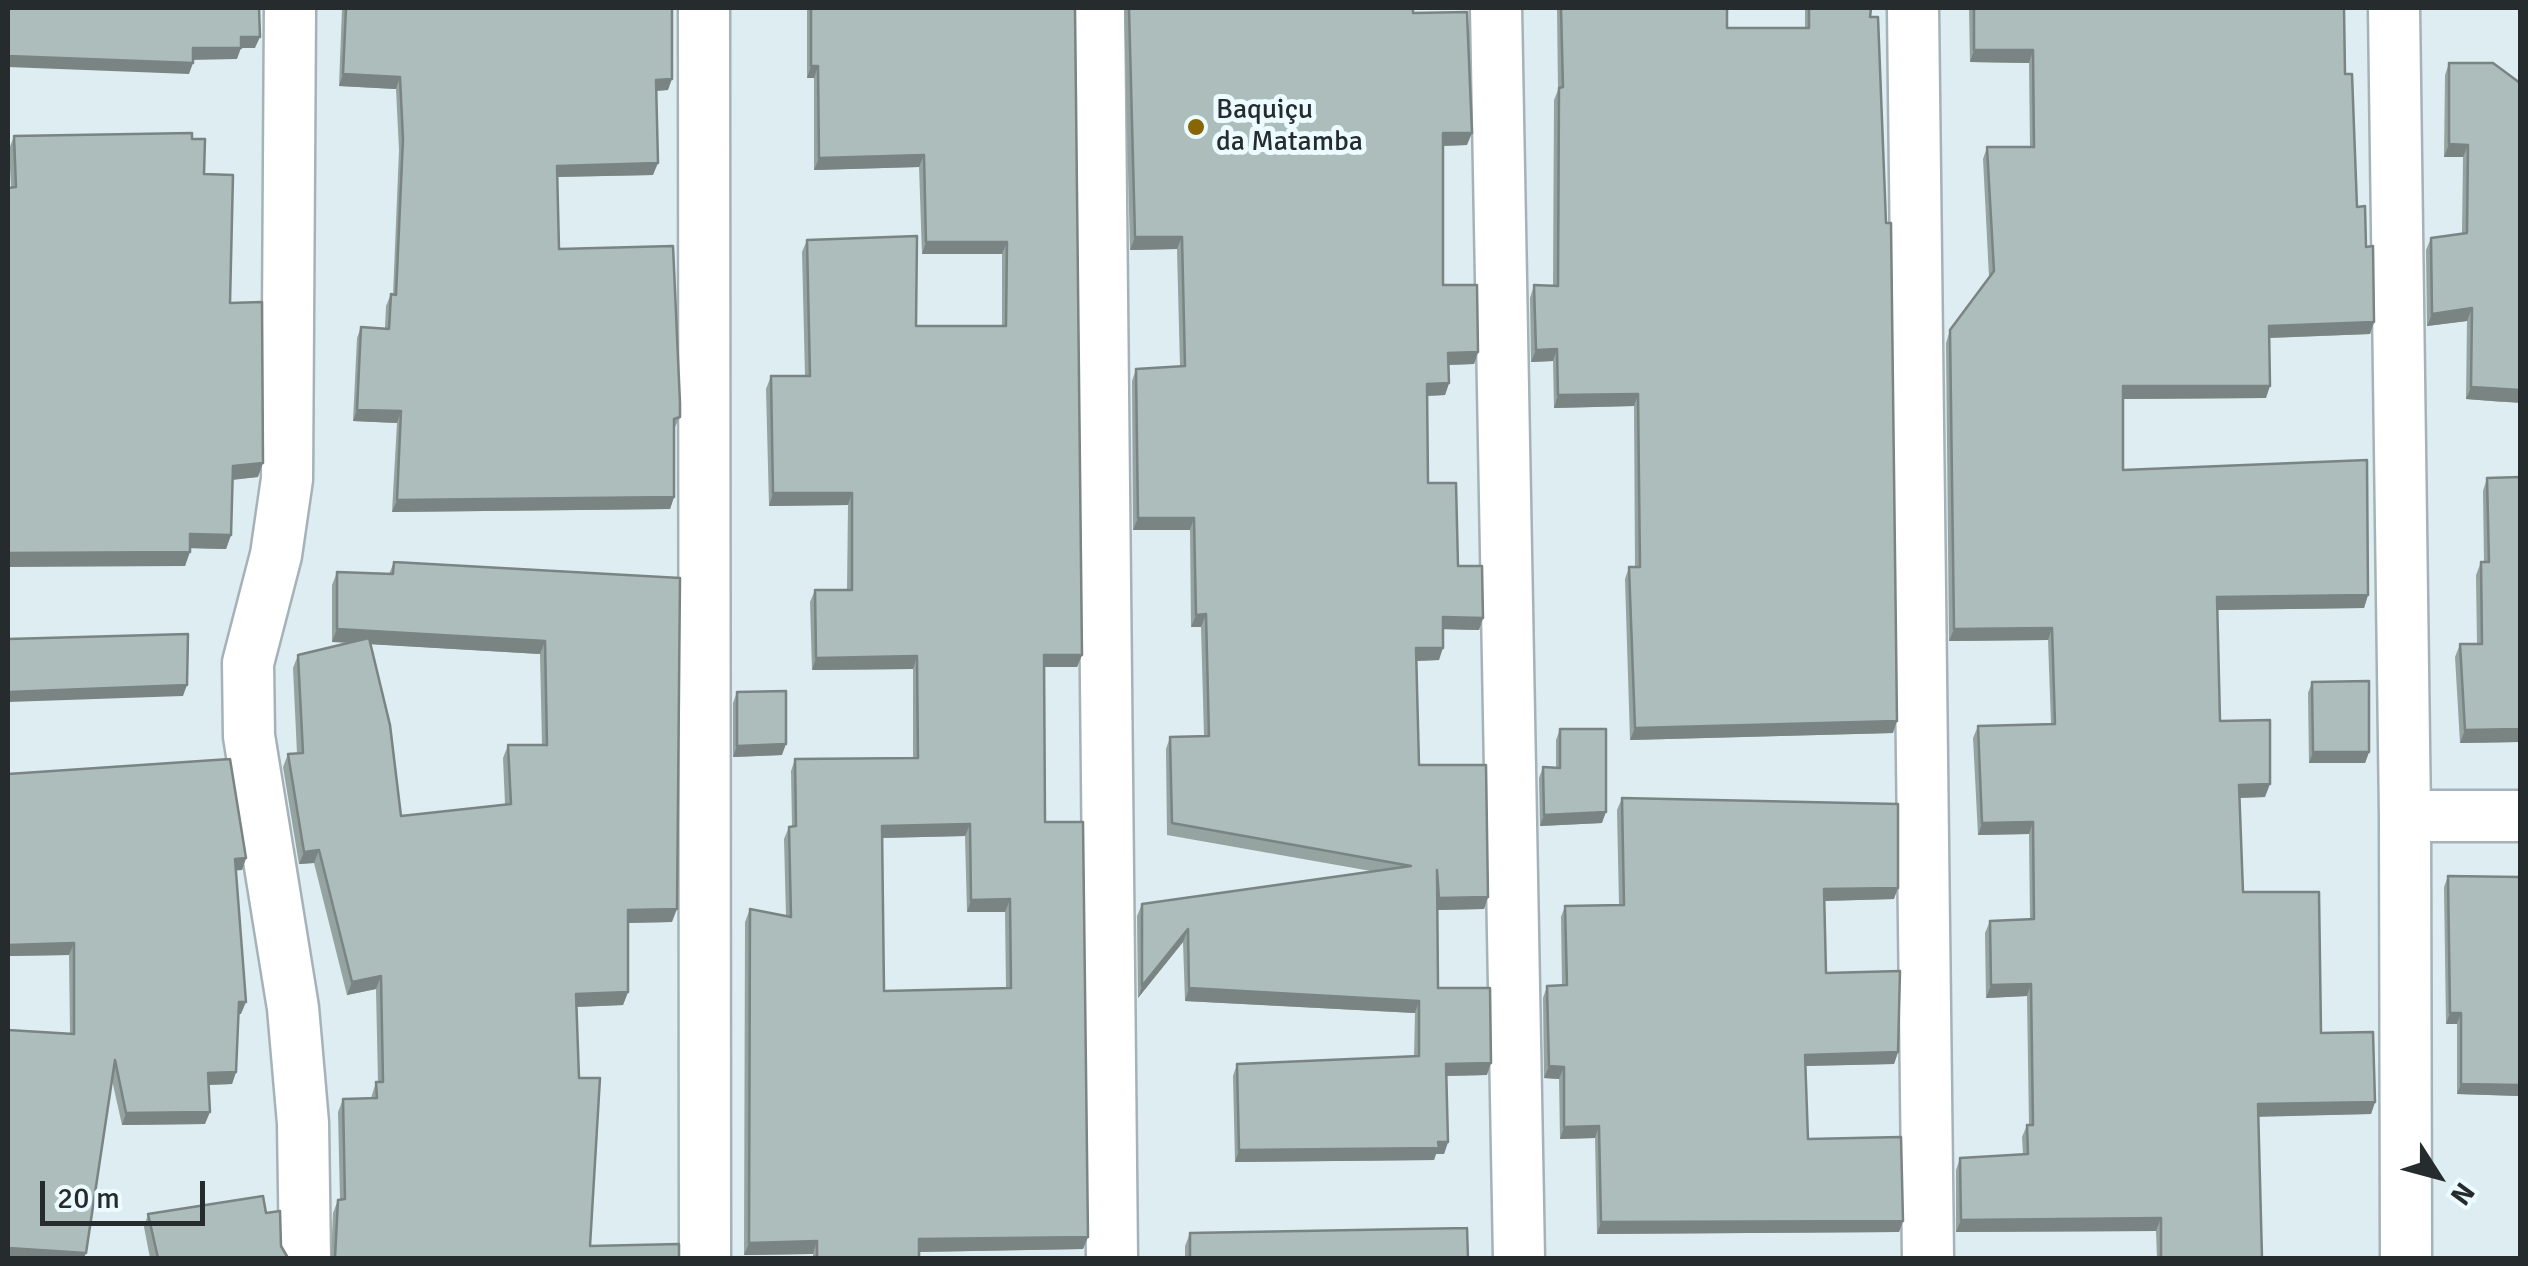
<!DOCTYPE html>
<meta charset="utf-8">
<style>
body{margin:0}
#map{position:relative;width:2528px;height:1266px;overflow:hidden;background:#deedf2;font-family:Signika,sans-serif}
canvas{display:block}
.frame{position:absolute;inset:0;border:10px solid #262c2e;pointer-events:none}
.north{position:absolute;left:2388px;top:1126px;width:100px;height:100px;-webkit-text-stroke:8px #ebfbff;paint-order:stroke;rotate:126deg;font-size:28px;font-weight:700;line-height:40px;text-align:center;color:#262c2e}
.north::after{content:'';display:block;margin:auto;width:35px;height:45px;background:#262c2e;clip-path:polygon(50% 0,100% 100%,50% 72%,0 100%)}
.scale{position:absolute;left:40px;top:1181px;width:165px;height:45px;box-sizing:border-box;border:5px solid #262c2e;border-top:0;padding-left:12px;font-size:30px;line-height:35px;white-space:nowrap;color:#262c2e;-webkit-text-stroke:8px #ebfbff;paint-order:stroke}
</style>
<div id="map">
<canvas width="2528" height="1266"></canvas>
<div class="frame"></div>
<div class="north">N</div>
<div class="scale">20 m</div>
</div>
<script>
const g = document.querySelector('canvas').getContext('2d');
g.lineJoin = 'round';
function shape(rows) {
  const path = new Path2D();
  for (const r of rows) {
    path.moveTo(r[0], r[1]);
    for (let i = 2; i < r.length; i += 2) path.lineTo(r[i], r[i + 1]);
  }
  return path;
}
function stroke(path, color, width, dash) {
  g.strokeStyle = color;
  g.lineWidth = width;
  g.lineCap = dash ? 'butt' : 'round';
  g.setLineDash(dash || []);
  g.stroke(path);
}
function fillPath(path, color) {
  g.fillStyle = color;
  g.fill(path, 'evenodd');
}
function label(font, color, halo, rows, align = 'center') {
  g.font = font + ' Signika,sans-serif';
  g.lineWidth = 10;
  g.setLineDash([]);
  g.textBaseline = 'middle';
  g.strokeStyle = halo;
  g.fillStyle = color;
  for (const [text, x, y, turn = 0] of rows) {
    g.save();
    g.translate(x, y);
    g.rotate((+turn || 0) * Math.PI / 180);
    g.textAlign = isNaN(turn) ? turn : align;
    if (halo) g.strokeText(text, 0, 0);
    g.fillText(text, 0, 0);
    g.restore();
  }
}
const minor = shape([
 [290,8,287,479,276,555,248,663,249,736,293,1008,303,1123,305,1258],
 [704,8,705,1258],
 [1099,8,1112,1258],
 [1496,8,1519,1258],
 [1913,8,1928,1258],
 [2394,8,2405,816],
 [2406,1258,2405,816,2520,816]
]);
stroke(minor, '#a5b3b8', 55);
stroke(minor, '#fff', 50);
fillPath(shape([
 [342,8,638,8,668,90,656,91,653,175,557,177,559,249,680,417,674,429,674,497,670,509,392,512,397,423,353,421,357,338,361,327,385,328,386,306,391,294,393,295,399,150,396,89,339,86],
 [807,8,1075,8,1082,655,1077,667,1044,667,1045,822,1088,1237,1083,1249,919,1252,919,1258,813,1258,813,1254,744,1255,745,922,750,909,786,916,784,839,789,827,792,827,791,771,795,759,913,758,913,669,812,670,810,602,815,590,847,590,848,505,769,506,766,389,771,376,805,376,802,252,807,240,916,326,1002,326,1002,254,922,254,919,167,814,170,814,78,807,78],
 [965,836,967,912,1005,912,1006,988,884,991,882,838],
 [1124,8,1413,8,1413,13,1467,145,1443,146,1443,285,1478,352,1474,364,1449,365,1449,383,1445,395,1427,396,1428,483,1458,566,1483,618,1479,630,1443,629,1439,660,1417,661,1419,765,1488,897,1484,909,1437,910,1438,988,1487,1075,1447,1076,1448,1142,1444,1154,1436,1154,1434,1160,1235,1162,1233,1076,1237,1064,1414,1056,1415,1013,1185,1001,1183,942,1138,998,1137,916,1142,904,1371,871,1167,835,1166,749,1170,737,1204,736,1201,627,1191,627,1190,530,1133,530,1132,381,1136,369,1180,367,1177,249,1130,250],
 [1557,8,1727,8,1727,28,1805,28,1805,8,1871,8,1893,733,1630,740,1625,579,1629,567,1635,567,1634,406,1554,408,1553,361,1531,362,1530,298,1534,285,1553,286,1554,100,1558,90],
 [1969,8,2344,8,2345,74,2357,207,2366,247,2374,322,2370,334,2270,338,2266,398,2123,399,2123,470,2368,595,2364,608,2217,610,2220,721,2265,797,2240,798,2243,892,2321,1033,2375,1102,2371,1114,2258,1116,2262,1258,2157,1258,2156,1231,1956,1232,1956,1170,1960,1158,2023,1154,2022,1137,2027,1125,2029,1125,2027,996,1986,998,1985,933,1990,921,2030,919,2029,834,1978,835,1973,738,1978,726,2051,724,2048,640,1949,641,1946,343,1950,330,1989,277,1983,159,1987,147,2030,147,2029,63,1970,62],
 [2449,63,2520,83,2503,402,2466,399,2467,321,2427,326,2426,250,2431,238,2462,233,2463,157,2444,157,2445,75],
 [14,136,192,139,204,174,230,303,258,477,233,480,231,535,226,549,190,548,185,566,11,188,9,149],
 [2520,477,2520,742,2460,743,2455,657,2460,644,2477,644,2476,575,2481,562,2484,562,2483,491,2487,478],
 [394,562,680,578,672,922,628,923,628,992,623,1005,577,1007,579,1078,590,1246,679,1258,331,1258,333,1213,338,1200,340,1200,338,1112,343,1099,371,1098,376,1082,378,1082,376,989,347,995,314,863,299,864,283,767,288,754,297,754,293,668,298,655,349,642,332,642,332,585,337,572,389,574],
 [371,644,540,654,542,745,508,745,503,758,505,804,401,816],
 [2312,682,2369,752,2365,763,2309,763,2308,693],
 [737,692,782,755,733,757,733,703],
 [1560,729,1602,823,1540,826,1539,778,1543,767,1556,768,1556,740],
 [8,774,246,858,242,870,236,870,241,1014,239,1014,236,1072,232,1084,209,1085,205,1124,122,1125,112,1080,70,1033,69,955,8,956],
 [1622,798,1894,899,1824,901,1826,973,1898,1052,1894,1064,1806,1066,1808,1139,1903,1221,1899,1232,1597,1234,1595,1138,1560,1139,1559,1079,1544,1078,1543,998,1547,986,1562,985,1561,917,1565,906,1619,905,1617,810],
 [2448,876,2520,877,2520,1096,2457,1094,2457,1024,2446,1024,2444,887],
 [266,1213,288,1258,150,1258,144,1227,148,1214],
 [1190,1233,1468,1258,1185,1258,1185,1246]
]), '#95a3a1');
fillPath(shape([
 [241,37,260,37,255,48,241,48,237,59,189,60,193,48],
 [1974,50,2033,50,2029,63,1970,62],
 [8,56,193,63,189,74,8,67],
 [811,66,818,66,814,78,807,78],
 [343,74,400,77,396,89,339,86],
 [672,79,668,90,652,91,656,80],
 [1443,133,1472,133,1467,145,1438,146],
 [2449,144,2468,145,2463,157,2444,157],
 [924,155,919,167,814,170,819,158],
 [658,163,653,175,553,177,557,166],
 [1135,237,1182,237,1177,249,1130,250],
 [926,242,1007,242,1002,254,922,254],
 [2472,308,2467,321,2427,326,2432,314],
 [2374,322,2370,334,2265,338,2269,326],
 [1557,349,1553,361,1531,362,1536,350],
 [1478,352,1474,364,1444,365,1448,353],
 [1449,383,1445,395,1423,396,1427,384],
 [2123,386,2270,386,2266,398,2119,399],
 [2471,387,2520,390,2520,403,2466,399],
 [1638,394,1634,406,1554,408,1558,395],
 [357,410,401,411,397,423,353,421],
 [263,463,258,477,228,480,233,466],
 [773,493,852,493,848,505,769,506],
 [674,497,670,509,392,512,397,500],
 [1138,518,1194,518,1190,530,1133,530],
 [190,534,231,535,226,549,185,548],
 [190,552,185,566,8,567,8,553],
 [2368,595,2364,608,2213,610,2217,597],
 [1206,614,1201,627,1191,627,1196,615],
 [1443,617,1483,618,1479,630,1438,629],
 [2052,628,2048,640,1949,641,1954,629],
 [337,629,545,641,540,654,332,642],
 [1416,648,1443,648,1439,660,1412,661],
 [1044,655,1082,655,1077,667,1039,667],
 [917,656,913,669,812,670,816,658],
 [187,685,183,696,8,702,8,692],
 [1897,721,1893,733,1630,740,1635,728],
 [2520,729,2520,742,2460,743,2465,730],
 [786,744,782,755,733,757,737,746],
 [2313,752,2369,752,2365,763,2309,763],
 [2270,784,2265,797,2235,798,2239,785],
 [1606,812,1602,823,1540,826,1544,815],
 [2033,822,2029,834,1978,835,1982,823],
 [970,824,965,836,878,838,882,826],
 [319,850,314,863,299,864,304,852],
 [246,858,242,870,231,871,235,859],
 [1898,888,1894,899,1820,901,1824,889],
 [1488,897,1484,909,1435,910,1439,898],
 [1010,899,1005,912,967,912,971,900],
 [677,909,672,922,623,923,628,910],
 [1188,929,1183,942,1138,998,1142,986],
 [74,943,69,955,8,956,8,945],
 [381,976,376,989,347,995,352,982],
 [2031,984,2027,996,1986,998,1991,985],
 [1189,988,1419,1001,1415,1013,1185,1001],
 [628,992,623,1005,572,1007,576,994],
 [239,1002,246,1002,241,1014,235,1014],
 [2450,1013,2461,1013,2457,1024,2446,1024],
 [1898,1052,1894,1064,1801,1066,1805,1055],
 [1491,1063,1487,1075,1442,1076,1446,1064],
 [1549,1066,1564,1067,1559,1079,1544,1078],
 [236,1072,232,1084,204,1085,208,1073],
 [2461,1084,2520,1085,2520,1096,2457,1094],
 [2375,1102,2371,1114,2253,1117,2258,1104],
 [210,1112,205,1124,122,1125,126,1113],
 [1599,1126,1595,1138,1560,1139,1564,1127],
 [1448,1142,1444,1154,1436,1154,1434,1160,1235,1162,1239,1150],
 [2161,1218,2156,1231,1956,1232,1961,1220],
 [1903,1221,1899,1232,1597,1234,1601,1222],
 [1088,1237,1083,1249,915,1252,919,1239],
 [817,1241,813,1254,744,1255,749,1243],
 [8,1248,86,1253,84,1258,8,1258]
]), '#798483');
const building = shape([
 [8,8,259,8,260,37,241,37,241,48,193,48,193,63,8,56,8,8],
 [346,8,672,8,672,79,656,80,658,163,557,166,559,249,673,246,680,403,680,417,674,419,674,497,397,500,401,411,357,410,361,327,389,329,391,294,396,295,403,139,400,77,343,74,346,8],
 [811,8,1075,8,1082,655,1044,655,1045,822,1083,822,1088,1237,919,1239,919,1258,817,1258,817,1241,749,1243,750,909,791,917,789,827,796,826,795,759,918,758,917,656,816,658,815,590,852,590,852,493,773,493,771,376,810,376,807,240,917,236,916,326,1006,326,1007,242,926,242,924,155,819,158,818,66,811,66,811,8],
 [970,824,971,900,1010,899,1011,988,884,991,882,826,970,824],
 [1129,8,1413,8,1413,13,1467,12,1472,133,1443,133,1443,285,1477,285,1478,352,1448,353,1449,383,1427,384,1428,483,1456,483,1458,566,1482,566,1483,618,1443,617,1443,648,1416,648,1419,765,1486,765,1488,897,1439,898,1437,870,1438,988,1490,988,1491,1063,1446,1064,1448,1142,1438,1142,1439,1148,1239,1150,1237,1064,1419,1056,1419,1001,1189,988,1188,929,1142,986,1142,904,1411,866,1172,823,1170,737,1209,736,1206,614,1196,615,1194,518,1138,518,1136,369,1185,366,1182,237,1135,237,1129,8],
 [1561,8,1727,8,1727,28,1809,28,1809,8,1871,8,1870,17,1878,17,1886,223,1891,223,1897,721,1635,728,1629,567,1640,567,1638,394,1558,395,1557,349,1536,350,1534,285,1558,286,1559,88,1563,87,1561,8],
 [1974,8,2344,8,2345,74,2352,74,2357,207,2365,206,2366,247,2373,246,2374,322,2269,326,2270,386,2123,386,2123,470,2367,460,2368,595,2217,597,2220,721,2270,720,2270,784,2239,785,2243,892,2319,892,2321,1033,2373,1032,2375,1102,2258,1104,2262,1258,2161,1258,2161,1218,1961,1220,1960,1158,2028,1154,2027,1125,2033,1125,2031,984,1991,985,1990,921,2034,919,2033,822,1982,823,1978,726,2055,724,2052,628,1954,629,1950,330,1994,271,1987,147,2034,147,2033,50,1974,50,1974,8],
 [2449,63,2493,63,2520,83,2520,390,2471,387,2472,308,2432,314,2431,238,2467,233,2468,145,2449,144,2449,63],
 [192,133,192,139,205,139,204,174,233,175,230,303,262,302,263,463,233,466,231,535,190,534,190,552,8,553,8,188,16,187,14,136,192,133],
 [2520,477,2520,729,2465,730,2460,644,2482,644,2481,562,2489,562,2487,478,2520,477],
 [394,562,680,578,677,909,628,910,628,992,576,994,579,1078,600,1078,590,1246,679,1244,679,1258,335,1258,338,1200,345,1199,343,1099,377,1098,376,1082,383,1082,381,976,352,982,319,850,304,852,288,754,303,753,298,655,369,638,390,725,401,816,511,804,508,745,547,745,545,641,337,629,337,572,393,574,394,562],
 [188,634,187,685,8,692,8,639,188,634],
 [2369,681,2369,752,2313,752,2312,682,2369,681],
 [786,691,786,744,737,746,737,692,786,691],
 [1560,729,1606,729,1606,812,1544,815,1543,767,1560,768,1560,729],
 [230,759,246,858,235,859,246,1002,239,1002,236,1072,208,1073,210,1112,126,1113,115,1060,86,1253,8,1248,8,1030,74,1034,74,943,8,945,8,774,230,759],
 [1622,798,1898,804,1898,888,1824,889,1826,973,1900,971,1898,1052,1805,1055,1808,1139,1901,1137,1903,1221,1601,1222,1599,1126,1564,1127,1564,1067,1549,1066,1547,986,1567,985,1565,906,1624,905,1622,798],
 [2448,876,2520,877,2520,1085,2461,1084,2461,1013,2450,1013,2448,876],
 [263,1196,266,1213,280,1211,281,1246,288,1258,158,1258,148,1214,263,1196],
 [1467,1228,1468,1258,1190,1258,1190,1233,1467,1228]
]);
fillPath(building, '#adbdbb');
stroke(building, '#798483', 2.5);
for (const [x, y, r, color] of [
 [1196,127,10,"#886603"]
]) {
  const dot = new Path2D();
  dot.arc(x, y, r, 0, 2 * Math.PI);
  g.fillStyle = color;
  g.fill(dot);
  stroke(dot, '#ebfbff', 4);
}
label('28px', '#262c2e', '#ebfbff', [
 ["Baquiçu",1216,111],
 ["da Matamba",1216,143]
], 'left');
</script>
